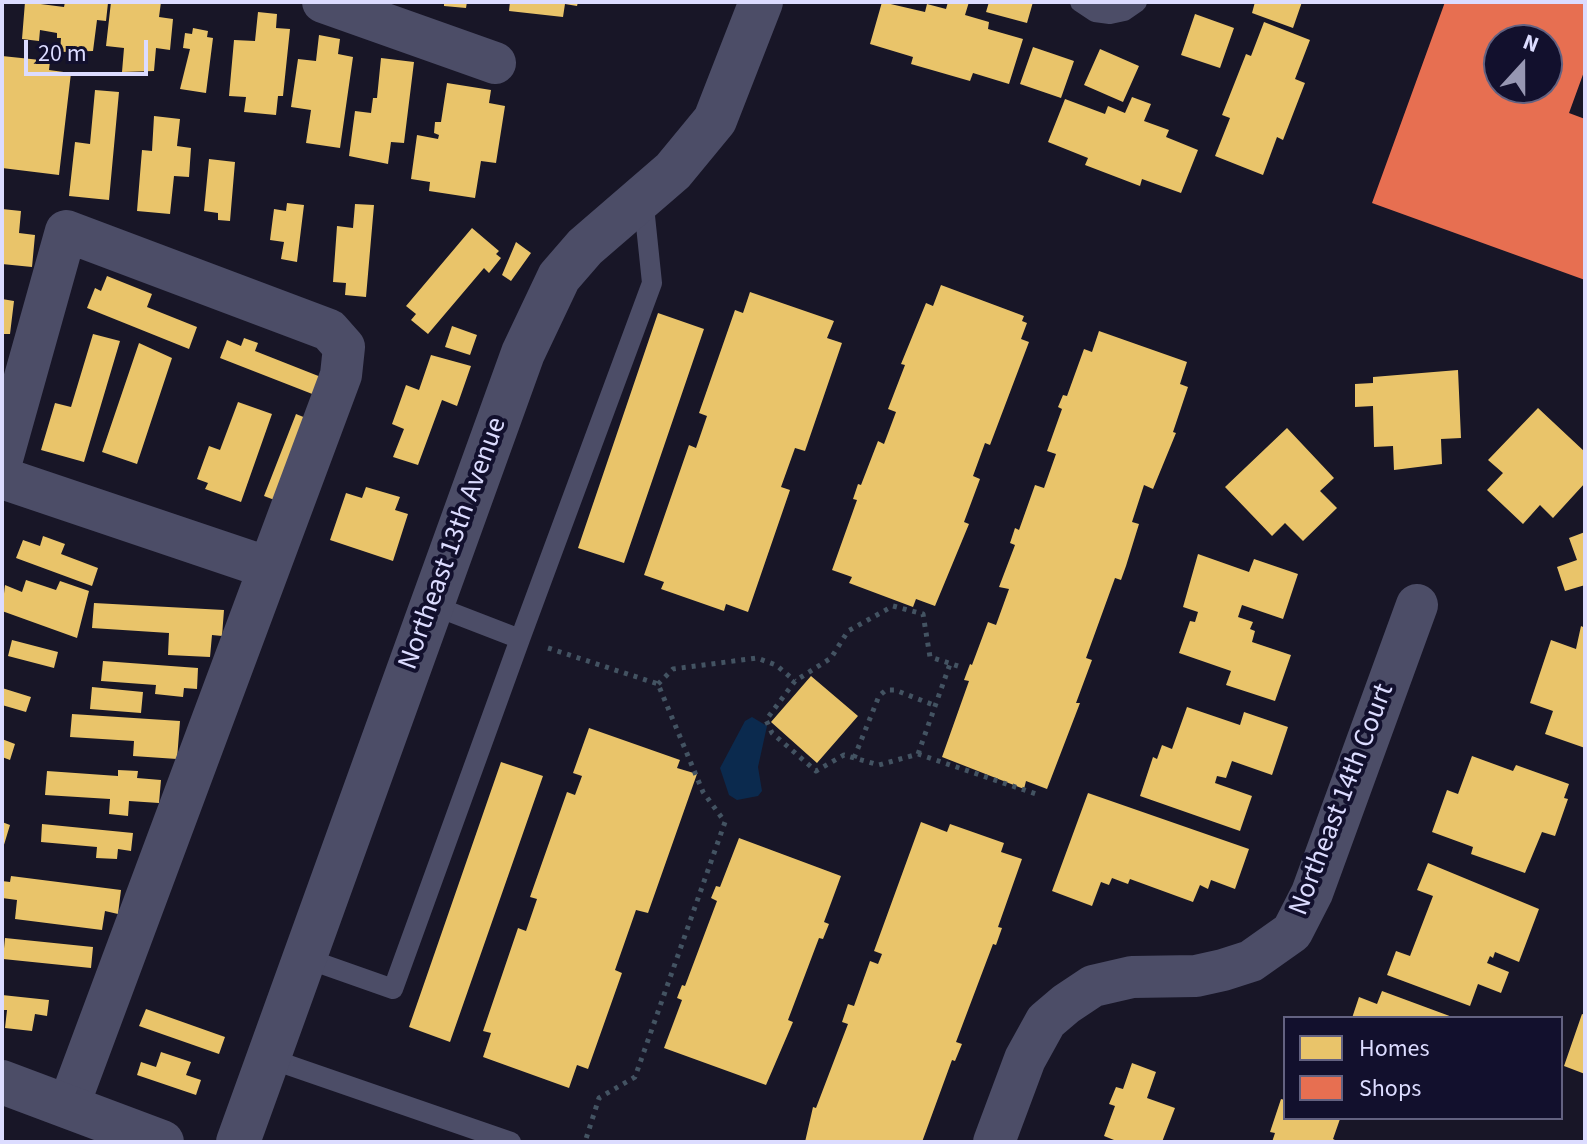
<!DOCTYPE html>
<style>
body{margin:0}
#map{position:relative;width:1587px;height:1144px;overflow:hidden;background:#181627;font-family:"Source Sans 3",sans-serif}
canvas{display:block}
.frame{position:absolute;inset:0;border:4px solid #dcdcff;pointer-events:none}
.legend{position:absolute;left:1283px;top:1016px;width:280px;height:104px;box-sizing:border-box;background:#12102d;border:2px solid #636281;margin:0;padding:10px 14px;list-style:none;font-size:24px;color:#dcdcff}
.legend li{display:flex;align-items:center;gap:16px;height:40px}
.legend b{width:40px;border:2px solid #636281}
.north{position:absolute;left:1483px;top:24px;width:80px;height:80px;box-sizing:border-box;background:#12102d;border:2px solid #636281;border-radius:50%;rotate:21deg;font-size:22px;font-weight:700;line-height:32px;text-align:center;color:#dcdcff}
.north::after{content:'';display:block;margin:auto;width:28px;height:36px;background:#9797b3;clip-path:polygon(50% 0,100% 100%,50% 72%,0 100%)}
.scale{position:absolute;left:24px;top:40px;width:124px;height:36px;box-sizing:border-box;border:4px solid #dcdcff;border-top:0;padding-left:10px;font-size:24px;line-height:28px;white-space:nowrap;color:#dcdcff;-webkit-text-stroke:6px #12102d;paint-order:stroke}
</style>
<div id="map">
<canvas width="1587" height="1144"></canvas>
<div class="frame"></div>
<ul class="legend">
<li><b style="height:22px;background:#e9c46a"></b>Homes</li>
<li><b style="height:22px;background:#e76f51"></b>Shops</li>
</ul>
<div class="north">N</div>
<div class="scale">20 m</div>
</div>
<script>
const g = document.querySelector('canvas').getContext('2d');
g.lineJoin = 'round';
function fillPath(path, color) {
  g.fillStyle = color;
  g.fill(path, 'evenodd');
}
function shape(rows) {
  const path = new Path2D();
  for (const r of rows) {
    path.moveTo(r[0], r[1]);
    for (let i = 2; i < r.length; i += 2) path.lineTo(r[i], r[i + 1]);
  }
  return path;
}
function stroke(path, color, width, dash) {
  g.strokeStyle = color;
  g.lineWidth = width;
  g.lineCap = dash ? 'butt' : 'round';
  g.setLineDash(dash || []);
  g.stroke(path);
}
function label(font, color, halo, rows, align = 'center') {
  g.font = font + ' "Source Sans 3",sans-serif';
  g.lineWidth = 8;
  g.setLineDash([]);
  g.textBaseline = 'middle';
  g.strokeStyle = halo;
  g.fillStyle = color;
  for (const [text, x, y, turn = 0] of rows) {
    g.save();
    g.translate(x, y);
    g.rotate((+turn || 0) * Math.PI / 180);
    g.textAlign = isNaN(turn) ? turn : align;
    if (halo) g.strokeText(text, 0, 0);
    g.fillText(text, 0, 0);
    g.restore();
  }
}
fillPath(shape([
 [752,717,767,726,758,767,762,791,758,796,737,800,729,795,720,768,745,721]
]), '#0b2a4e');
fillPath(shape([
 [25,2,64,7,65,2,108,3,106,21,97,20,93,51,60,52,61,38,57,38,57,33,40,30,39,41,22,39],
 [111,2,161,2,159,17,173,19,170,50,156,48,154,71,122,72,124,48,106,46],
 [444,2,467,2,466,8,444,6],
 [510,2,578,2,577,6,565,4,563,17,509,11],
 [882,2,925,12,927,4,946,9,948,2,969,2,965,15,989,22,988,29,1023,39,1009,84,973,73,970,81,911,64,913,57,870,44],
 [989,2,1033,2,1027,23,986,12],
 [1255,2,1302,2,1293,28,1252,13],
 [258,12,277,14,276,28,290,29,283,96,278,96,276,115,244,112,246,97,229,96,234,40,255,41],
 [1195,14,1234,28,1220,68,1181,55],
 [1264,22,1310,40,1295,79,1305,83,1283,140,1277,137,1263,175,1215,156,1230,118,1222,115,1246,54,1251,56],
 [193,28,208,31,207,37,213,38,206,93,180,89,190,49,183,48,185,33,192,34],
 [319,35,340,39,338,54,353,57,340,148,306,143,311,110,291,107,298,59,316,61],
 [1033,47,1074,61,1061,98,1020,84],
 [1100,49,1139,66,1123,102,1084,85],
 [2,56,50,61,49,70,71,73,59,175,2,168],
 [381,58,414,62,404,143,391,142,388,164,349,156,355,111,371,113,373,98,377,98],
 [447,83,491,90,489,103,505,106,496,163,481,161,475,198,429,191,430,182,411,179,417,135,438,139,439,135,434,133,435,122,441,122],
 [95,90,119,92,109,200,69,196,75,142,90,144],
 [1132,97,1151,104,1144,121,1169,130,1166,137,1198,150,1181,193,1142,179,1140,186,1085,165,1088,158,1048,142,1065,99,1105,114,1108,106,1125,113],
 [154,116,180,119,177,146,191,148,189,177,174,176,170,214,137,211,142,150,152,151],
 [209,159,235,162,230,221,218,220,218,213,204,211],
 [287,203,304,205,297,262,281,259,284,242,270,240,274,209,286,211],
 [355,204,374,205,366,297,345,295,346,283,333,282,337,226,353,228],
 [2,209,21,211,19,233,35,235,32,267,2,264],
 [472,228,499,251,496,254,501,258,489,273,484,268,428,334,411,320,416,314,406,306],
 [516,242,531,253,511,281,502,275],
 [107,276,152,294,147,307,197,327,189,349,87,308,95,288,101,291],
 [941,285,1024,316,1022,321,1027,323,1021,339,1029,342,990,445,985,443,973,476,980,479,964,522,969,524,935,606,916,599,913,607,849,583,852,577,832,570,857,500,853,499,858,484,861,485,878,441,884,444,896,412,888,409,905,365,901,364,926,303,933,306],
 [750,292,834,321,827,338,842,343,805,451,795,448,781,487,790,490,748,612,726,604,724,611,661,589,664,582,644,575,689,445,696,448,707,416,699,413,735,310,743,313],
 [2,299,14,301,10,334,2,334],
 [658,313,704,329,624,563,578,548],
 [452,326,477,335,470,355,445,347],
 [1099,331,1187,362,1180,384,1188,387,1173,432,1176,433,1153,489,1144,485,1132,522,1139,524,1126,566,1121,580,1115,578,1086,658,1092,660,1076,703,1080,703,1047,789,1026,781,1024,789,942,757,969,681,964,680,970,664,972,665,988,622,996,625,1009,589,999,587,1015,545,1010,543,1015,528,1019,530,1035,485,1044,488,1056,454,1047,451,1062,409,1058,407,1063,395,1067,396,1084,349,1092,352],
 [93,334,120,341,84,462,41,450,55,403,71,407],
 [244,338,258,343,255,351,326,379,320,397,220,358,227,340,241,346],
 [139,343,172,358,137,464,102,452],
 [431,355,471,366,457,406,442,400,418,465,393,457,404,429,392,424,406,385,419,390],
 [1458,370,1461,438,1441,439,1442,464,1394,470,1393,446,1374,447,1373,406,1355,407,1355,384,1373,383,1373,377],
 [238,402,272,414,241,502,205,489,208,483,197,479,209,446,220,450],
 [1538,408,1585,452,1585,483,1553,518,1540,505,1523,524,1487,490,1503,473,1488,460],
 [296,414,316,422,285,504,264,496],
 [1287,428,1334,478,1320,491,1337,508,1303,541,1285,523,1272,536,1225,487],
 [366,487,400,497,395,510,408,514,393,561,330,540,346,493,362,498],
 [1585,532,1585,585,1565,591,1557,567,1577,560,1569,538],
 [43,536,65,544,61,554,98,568,92,586,16,558,23,540,40,546],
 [1198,554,1249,572,1254,559,1298,574,1283,619,1242,605,1238,617,1253,622,1250,629,1255,631,1252,642,1291,655,1275,701,1226,685,1231,671,1179,653,1190,621,1195,622,1198,612,1183,607],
 [26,580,56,590,60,581,89,591,77,638,2,611,5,585,22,592],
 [94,603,224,610,222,636,212,635,210,657,168,655,169,633,92,628],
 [1581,626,1585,628,1585,748,1545,734,1553,711,1530,703,1551,640,1576,649],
 [12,640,58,652,54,668,8,656],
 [103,661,198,668,197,689,184,688,183,697,155,694,156,685,101,681],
 [811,676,858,716,817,763,771,722],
 [92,687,143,692,141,713,90,709],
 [2,688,31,697,26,712,2,705],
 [1187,707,1240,725,1244,712,1288,727,1272,775,1232,761,1226,778,1217,776,1215,783,1252,796,1240,831,1140,796,1153,757,1157,759,1162,745,1172,749],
 [72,714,180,721,177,759,133,756,134,741,70,737],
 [589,728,680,760,677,768,697,774,648,913,636,910,615,970,622,973,588,1069,577,1065,569,1088,483,1057,491,1033,483,1031,518,928,526,931,537,899,530,897,567,792,575,795,582,776,573,773],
 [2,739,15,744,10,760,2,757],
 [1472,756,1513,771,1516,765,1569,784,1564,798,1568,799,1555,836,1542,832,1525,873,1471,854,1473,847,1432,832,1447,790,1458,794],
 [501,762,543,776,450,1042,409,1027],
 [118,770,138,771,137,778,161,780,159,803,129,801,128,816,109,814,110,799,45,795,47,771,118,776],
 [1088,793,1249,849,1235,889,1211,880,1208,889,1200,885,1193,902,1130,879,1128,884,1112,878,1109,885,1101,882,1092,906,1052,891],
 [2,822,10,825,3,848,2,848],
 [921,822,947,832,950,824,1004,843,1001,852,1022,859,998,927,1002,928,996,945,993,944,956,1042,962,1044,955,1061,952,1060,922,1142,805,1142,813,1107,816,1108,848,1024,842,1022,848,1004,854,1006,870,961,878,964,882,954,874,951],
 [42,824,133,833,131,851,118,849,117,859,96,858,97,847,41,842],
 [739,838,841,876,824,922,829,924,823,939,819,938,788,1020,793,1022,766,1085,664,1048,682,1000,677,998,682,985,685,986,717,901,711,898,716,886,720,887],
 [1428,863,1539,909,1519,962,1495,952,1493,958,1490,956,1487,963,1509,972,1501,993,1478,984,1470,1006,1387,975,1396,951,1410,956,1433,896,1417,890],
 [11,876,121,890,118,914,105,911,102,930,15,919,17,900,2,898,2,881,10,882],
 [5,938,93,947,91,968,3,959],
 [1382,991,1455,1018,1352,1018,1359,997,1377,1004],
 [2,995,49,1000,47,1016,35,1014,32,1031,5,1028,7,1010,2,1010],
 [146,1009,225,1037,219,1054,139,1026],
 [1582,1014,1585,1015,1585,1074,1564,1066],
 [161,1052,191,1062,186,1075,201,1080,196,1095,137,1075,141,1062,156,1067],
 [1132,1063,1156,1072,1147,1098,1175,1108,1162,1142,1119,1142,1104,1136,1115,1106,1109,1104,1116,1087,1123,1089],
 [1281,1099,1285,1100,1285,1118,1340,1119,1333,1139,1339,1142,1272,1142,1275,1133,1270,1132]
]), '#e9c46a');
fillPath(shape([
 [1445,2,1585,2,1585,69,1569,113,1585,119,1585,280,1372,203],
 [1499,40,1547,40,1547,88,1499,88]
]), '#e76f51');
stroke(shape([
 [548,648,658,684,703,792,725,822,635,1077,599,1098,585,1142],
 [958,666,930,657,923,614,893,606,848,631,831,658,795,681,766,720,772,733,816,771,844,755,879,765,918,754,1039,795],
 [658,684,673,669,757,658,776,665,795,681],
 [918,754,950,664],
 [854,758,879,696,886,690,895,690,936,706]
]), '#435362', 5, [4, 6]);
stroke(shape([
 [1080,2,1095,12,1110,14,1124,11,1137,2],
 [520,639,652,283,643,197],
 [305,958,393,989,520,639,432,605],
 [268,1058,511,1142]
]), '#4c4d67', 20);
stroke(shape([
 [323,2,495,63],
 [2,459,66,231,329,330,344,347,341,375,68,1107],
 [2,478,269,568],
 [994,1142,1025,1059,1046,1021,1066,1004,1093,986,1132,977,1196,976,1223,970,1251,961,1292,932,1312,893,1417,605]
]), '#4c4d67', 42);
stroke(shape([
 [2,1082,162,1142],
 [238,1142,523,353,559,277,585,247,673,171,715,120,761,2]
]), '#4c4d67', 44);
label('28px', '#dcdcff', '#12102d', [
 ["Northeast 13th Avenue",454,544,-70],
 ["Northeast 14th Court",1343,800,-69]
]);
</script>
